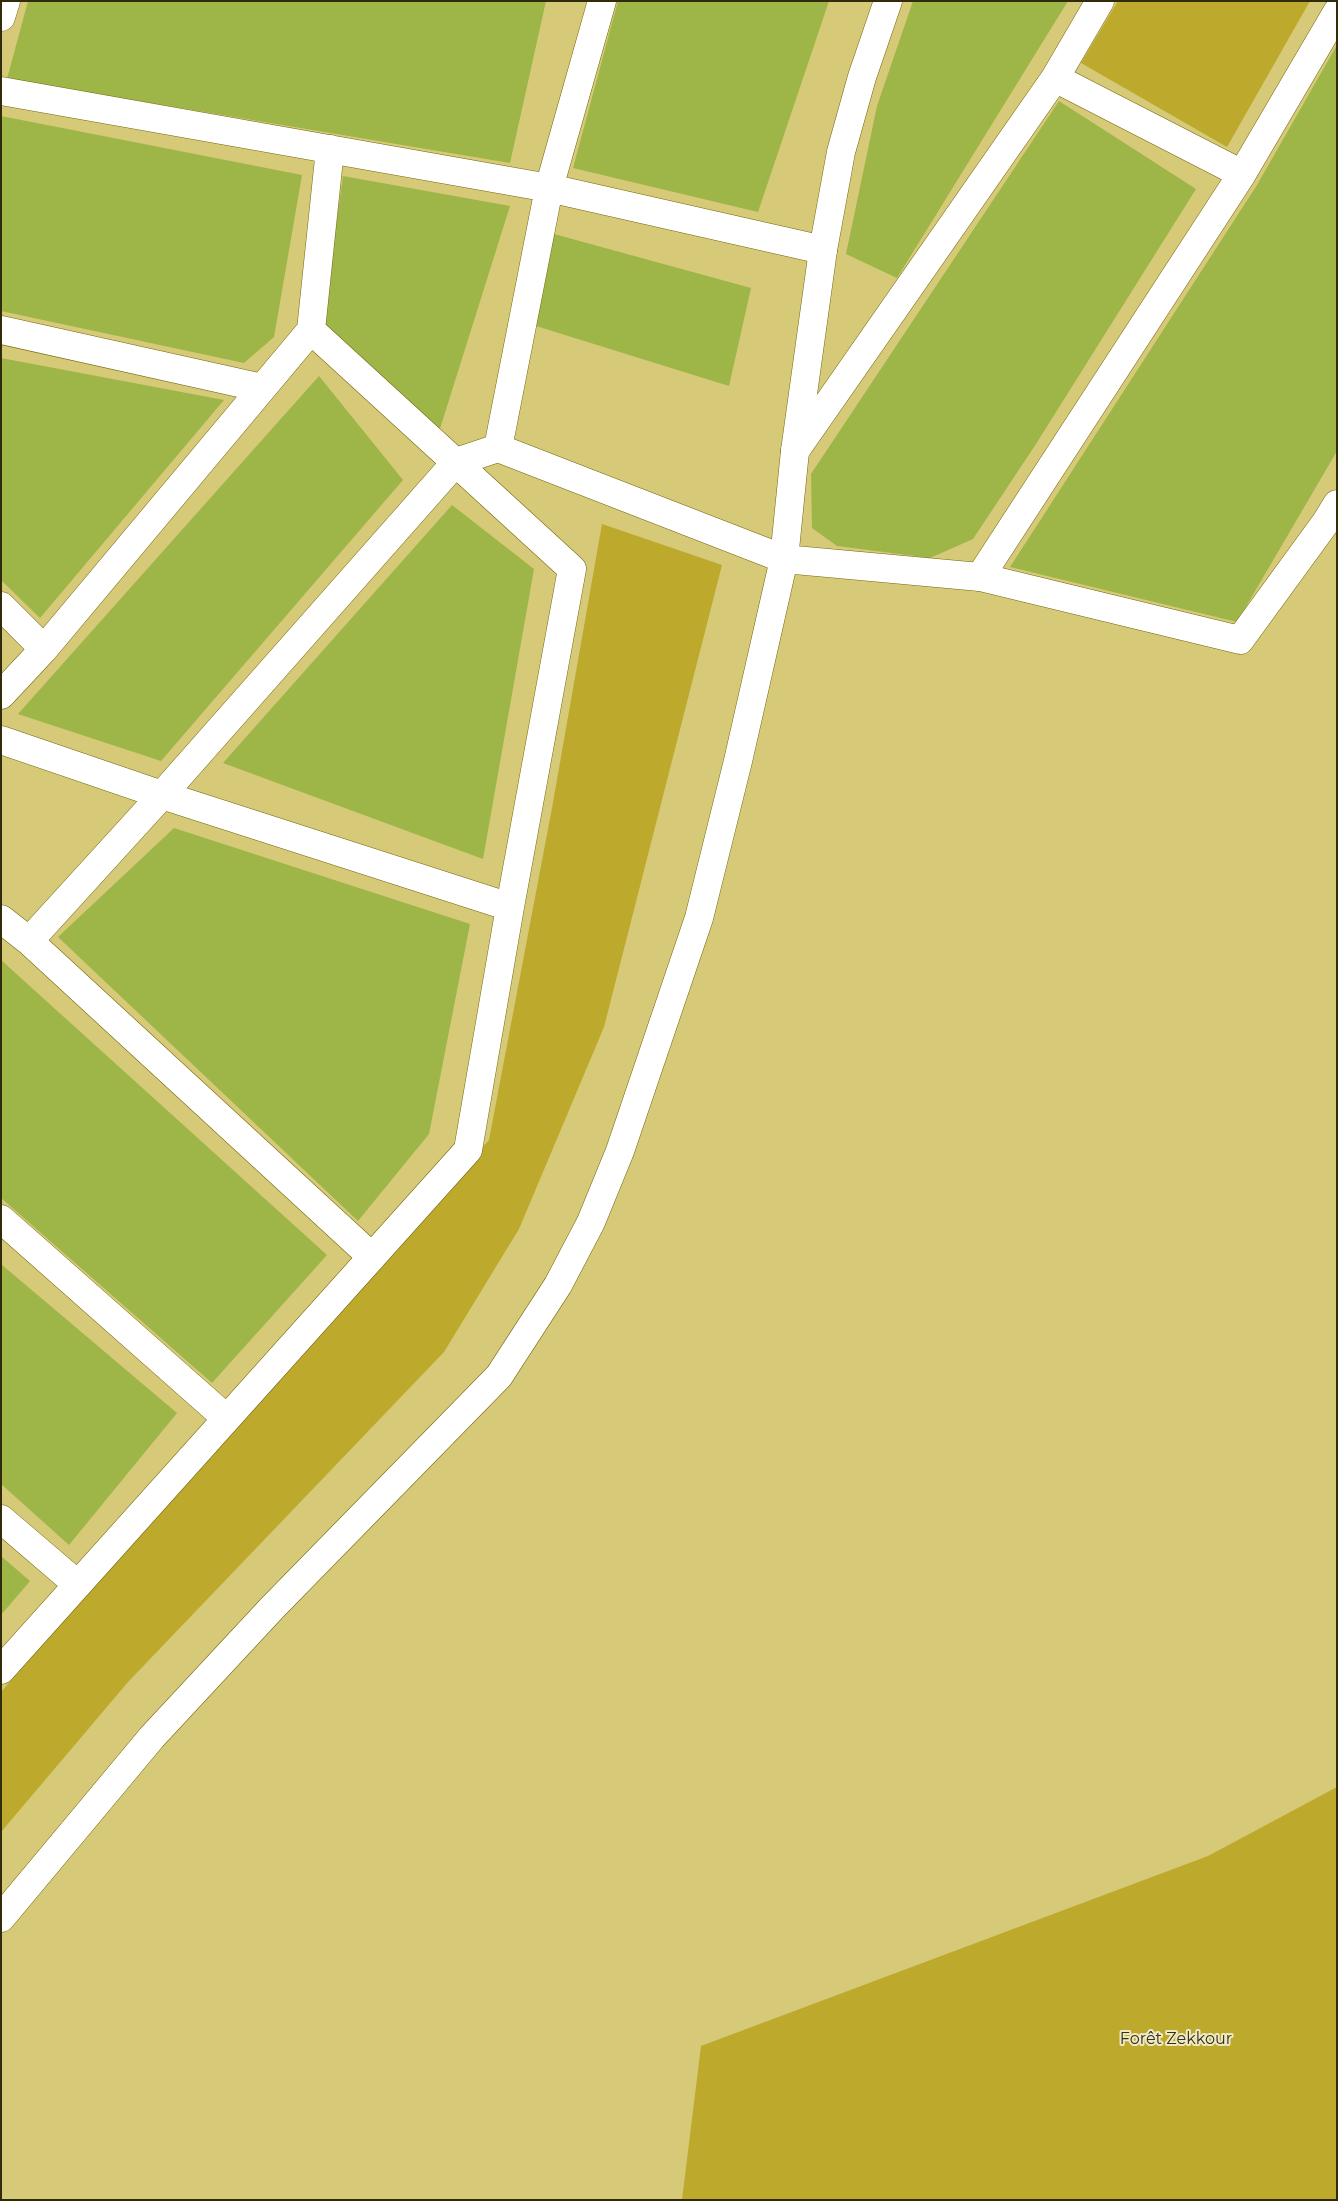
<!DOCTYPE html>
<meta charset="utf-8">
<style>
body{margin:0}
#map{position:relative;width:1338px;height:2201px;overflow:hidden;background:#d6c978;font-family:Montserrat,sans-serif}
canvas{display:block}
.frame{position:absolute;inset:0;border:2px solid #312b09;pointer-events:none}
</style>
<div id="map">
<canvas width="1338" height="2201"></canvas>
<div class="frame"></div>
</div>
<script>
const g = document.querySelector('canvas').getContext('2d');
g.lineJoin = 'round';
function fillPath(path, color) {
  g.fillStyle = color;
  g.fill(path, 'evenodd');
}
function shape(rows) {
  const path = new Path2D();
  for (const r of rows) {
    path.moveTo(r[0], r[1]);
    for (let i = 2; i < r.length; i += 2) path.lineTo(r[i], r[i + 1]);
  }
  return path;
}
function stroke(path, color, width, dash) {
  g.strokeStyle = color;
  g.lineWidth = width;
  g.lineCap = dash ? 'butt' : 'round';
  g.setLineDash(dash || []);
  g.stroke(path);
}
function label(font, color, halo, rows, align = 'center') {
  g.font = font + ' Montserrat,sans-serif';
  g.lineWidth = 4;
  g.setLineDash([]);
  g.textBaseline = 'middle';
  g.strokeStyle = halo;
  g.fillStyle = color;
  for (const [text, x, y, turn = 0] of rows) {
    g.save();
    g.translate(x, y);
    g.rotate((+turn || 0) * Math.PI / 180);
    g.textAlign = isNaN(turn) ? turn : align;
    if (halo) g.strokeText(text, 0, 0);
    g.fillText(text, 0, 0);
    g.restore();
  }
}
fillPath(shape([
 [1118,1,1310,1,1227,147,1081,63],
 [602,524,722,565,604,1027,519,1229,444,1352,128,1682,1,1832,1,1692,489,1140,552,808],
 [1337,1787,1337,2200,682,2200,701,2046,1208,1856]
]), '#bda92c');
fillPath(shape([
 [28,1,546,1,510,163,7,79],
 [618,1,829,1,758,212,573,168],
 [913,1,1068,1,897,278,846,254,877,106],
 [1337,45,1337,451,1237,622,1010,567,1257,185],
 [1059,101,1196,189,1036,444,973,539,930,558,837,546,812,528,811,474],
 [1,116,302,175,274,337,244,363,1,311],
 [343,176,510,206,438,435,322,326],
 [554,234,751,288,729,386,536,326],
 [1,358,224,400,40,618,1,580],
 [319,376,403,480,161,761,18,714],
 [452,505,534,569,483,859,223,763],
 [174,828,470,924,429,1134,358,1221,58,937],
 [1,960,327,1255,212,1383,1,1198],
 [1,1264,177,1413,69,1545,1,1484],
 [1,1556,30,1581,1,1615]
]), '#9eb647');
const street = shape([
 [1,17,6,1],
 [1055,78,1242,174],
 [1,91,549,188,823,250],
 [1,330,262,388],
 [498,448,549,188,602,1],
 [795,451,1055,78,1100,1],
 [980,577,1242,174,1337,12],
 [1,606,44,649],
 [1,695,44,649,311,330,330,149],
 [1,740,162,795,510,907],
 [1,919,29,941,372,1257],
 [29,941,162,795,456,462,498,448,784,559],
 [1,1219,226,1418],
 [1,1519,77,1584],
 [1,1670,468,1150,510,907,572,569,311,330]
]);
const secondary = shape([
 [784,559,980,577,1240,640,1326,522,1337,504],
 [1,1918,152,1737,272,1608,499,1376,558,1285,591,1222,620,1151,699,918,738,761,784,559,795,451,823,250,841,152,862,77,888,1]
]);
stroke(street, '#74670b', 29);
stroke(secondary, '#74670b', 29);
stroke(street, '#fff', 28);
stroke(secondary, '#fff', 28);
label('16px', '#34301c', '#efe9c2', [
 ["Forêt Zekkour",1176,2039]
]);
</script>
